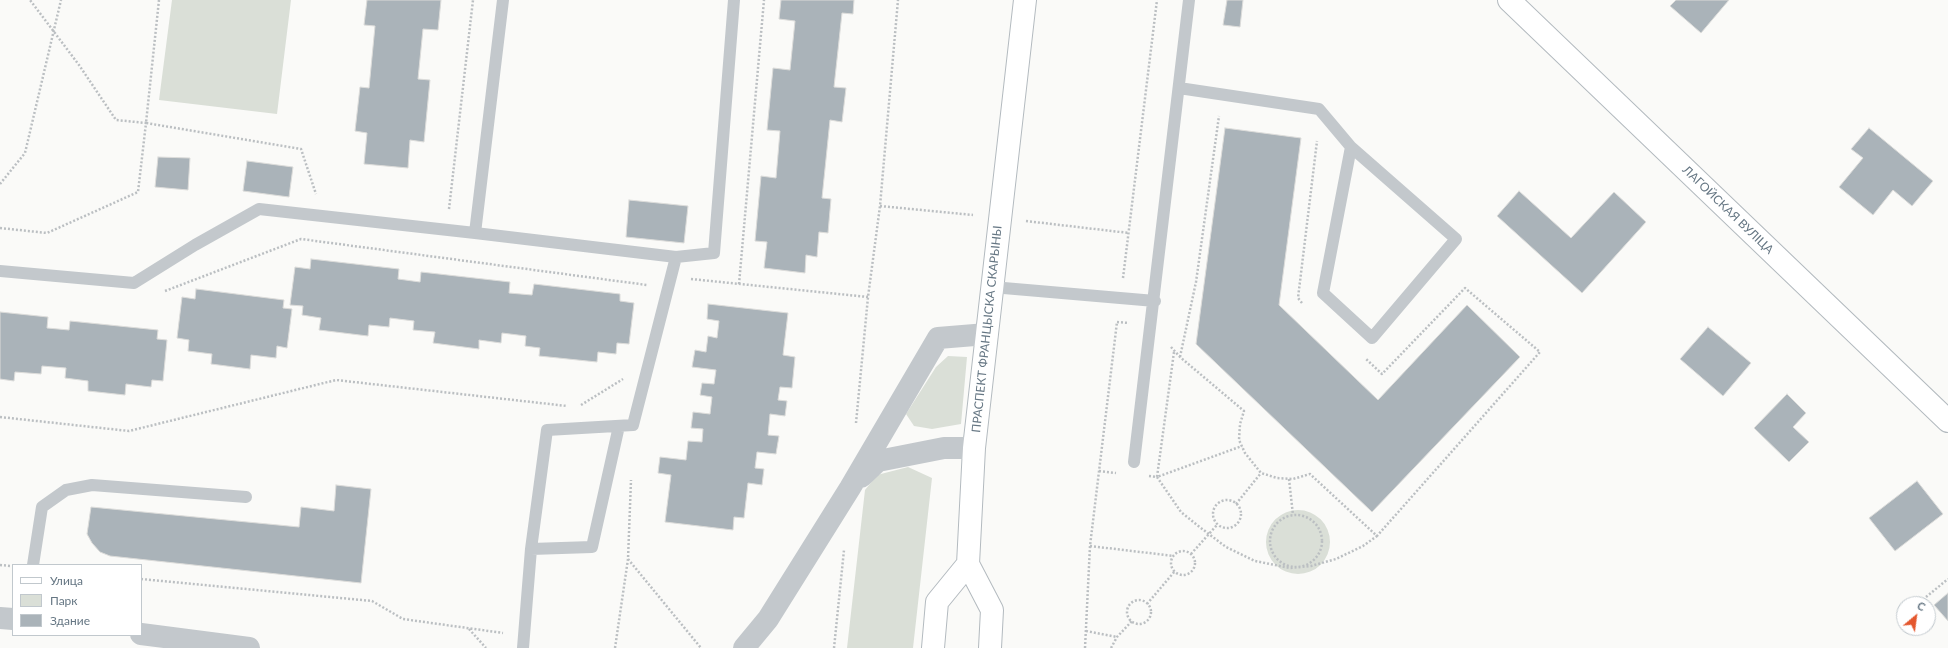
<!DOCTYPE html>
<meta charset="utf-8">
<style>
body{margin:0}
#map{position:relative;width:1948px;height:648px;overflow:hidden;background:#fafaf8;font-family:Lato,sans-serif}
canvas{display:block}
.legend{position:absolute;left:12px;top:564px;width:130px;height:72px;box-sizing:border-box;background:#fff;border:1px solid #c1c8cd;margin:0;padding:5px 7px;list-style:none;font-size:12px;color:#657683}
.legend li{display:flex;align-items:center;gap:8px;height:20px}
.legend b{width:20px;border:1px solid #c1c8cd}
.north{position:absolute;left:1896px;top:596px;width:40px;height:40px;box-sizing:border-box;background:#fff;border:1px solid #c1c8cd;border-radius:50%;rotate:29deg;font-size:11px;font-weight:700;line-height:16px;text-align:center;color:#657683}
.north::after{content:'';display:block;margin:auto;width:14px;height:18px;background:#e4572e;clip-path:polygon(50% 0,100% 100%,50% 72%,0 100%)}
</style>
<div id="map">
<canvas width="1948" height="648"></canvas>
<ul class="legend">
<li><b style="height:5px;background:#fff"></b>Улица</li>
<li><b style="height:11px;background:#dadfd7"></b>Парк</li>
<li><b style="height:11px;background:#aab3b9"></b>Здание</li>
</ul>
<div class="north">С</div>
</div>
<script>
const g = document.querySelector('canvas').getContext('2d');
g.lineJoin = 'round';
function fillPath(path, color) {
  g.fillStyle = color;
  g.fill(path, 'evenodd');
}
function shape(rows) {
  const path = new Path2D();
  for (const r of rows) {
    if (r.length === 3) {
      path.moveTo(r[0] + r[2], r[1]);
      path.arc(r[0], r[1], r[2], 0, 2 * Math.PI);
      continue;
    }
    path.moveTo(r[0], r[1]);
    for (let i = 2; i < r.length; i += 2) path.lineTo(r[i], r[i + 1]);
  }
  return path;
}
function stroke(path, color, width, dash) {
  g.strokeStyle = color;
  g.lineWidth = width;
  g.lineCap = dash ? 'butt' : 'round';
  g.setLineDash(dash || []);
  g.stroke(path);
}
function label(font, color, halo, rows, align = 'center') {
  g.font = font + ' Lato,sans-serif';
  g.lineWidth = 4;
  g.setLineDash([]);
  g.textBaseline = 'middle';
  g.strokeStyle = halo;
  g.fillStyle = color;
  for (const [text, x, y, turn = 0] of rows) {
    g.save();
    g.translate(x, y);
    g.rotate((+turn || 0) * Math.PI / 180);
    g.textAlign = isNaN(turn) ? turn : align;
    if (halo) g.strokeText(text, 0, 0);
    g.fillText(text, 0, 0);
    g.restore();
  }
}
fillPath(shape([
 [172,0,291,0,277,114,159,100],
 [948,356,967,357,961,424,932,429,914,426,906,414,936,367],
 [908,467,932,478,913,648,847,648,865,490,877,475],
 [1298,542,32]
]), '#dadfd7');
const building = shape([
 [367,0,441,0,438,30,423,29,418,79,430,80,424,142,410,140,408,168,364,164,367,133,355,131,360,87,369,88,375,26,364,25,367,0],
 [781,0,854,0,853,14,842,13,834,87,846,88,842,122,830,120,822,198,831,199,828,233,819,232,817,257,806,255,805,273,764,268,767,242,755,241,761,176,776,178,780,131,767,130,773,68,790,70,795,21,779,19,781,0],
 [1227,0,1243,0,1240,27,1223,25,1227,0],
 [1676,0,1729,0,1701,33,1670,6,1676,0],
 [1225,128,1301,138,1279,305,1378,400,1467,305,1520,357,1372,512,1196,344,1225,128],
 [1869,128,1933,181,1912,206,1893,190,1873,215,1839,187,1863,158,1851,149,1869,128],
 [158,157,190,158,188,190,155,187,158,157],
 [247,161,293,167,289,197,243,191,247,161],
 [1519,191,1571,238,1614,192,1646,222,1582,293,1497,216,1519,191],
 [629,200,688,206,684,243,626,237,629,200],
 [311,259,399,269,398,279,420,282,421,272,510,282,509,293,532,295,534,284,620,294,620,301,634,303,629,344,617,343,616,354,598,352,597,362,539,356,540,348,525,346,526,336,502,333,501,343,479,340,479,349,433,343,435,332,413,330,414,321,390,318,389,327,369,325,368,336,319,330,321,318,302,315,303,306,290,305,295,267,310,269,311,259],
 [196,289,284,300,283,308,292,309,287,348,277,346,276,358,251,355,250,369,211,364,212,354,188,351,189,340,177,338,182,297,195,299,196,289],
 [708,304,788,313,783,355,795,357,792,388,780,387,778,400,787,401,785,416,770,414,768,435,779,436,776,454,757,452,755,468,764,469,762,485,748,483,744,518,734,517,733,530,665,522,671,475,658,473,660,457,686,460,688,441,702,442,703,429,691,428,693,412,710,414,712,397,700,395,702,383,714,384,716,370,692,367,695,350,706,352,708,336,717,338,719,321,707,319,708,304],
 [0,312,48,317,47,328,69,330,70,321,158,330,157,339,167,340,163,381,152,380,151,387,126,384,125,395,88,391,88,381,65,378,66,368,42,366,41,374,15,372,14,381,0,379,0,312],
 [1708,327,1751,363,1723,396,1680,359,1708,327],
 [1787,394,1806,413,1793,427,1809,442,1789,462,1754,428,1787,394],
 [1917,481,1943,514,1895,551,1869,518,1917,481],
 [336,485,371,489,361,583,110,556,100,552,92,543,87,534,91,507,299,527,301,507,334,511,336,485],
 [1948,593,1948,621,1934,605,1948,593]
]);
fillPath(building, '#aab3b9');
stroke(building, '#dcdcda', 1);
const secondary = shape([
 [1509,0,1948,421],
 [968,564,992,610,990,648],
 [933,648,937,602,968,564,974,448,1025,0]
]);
stroke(secondary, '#b3babf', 24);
stroke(shape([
 [159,0,146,123,301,149,316,194],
 [0,184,25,153,61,0],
 [880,206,973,215],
 [449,209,473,0],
 [1026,221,1129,233],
 [0,228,47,233,138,192,146,123,116,120,79,65,30,0],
 [1123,278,1157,0],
 [691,279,868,297],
 [739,284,764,0],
 [165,291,301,239,647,285],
 [1302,303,1298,298,1317,141],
 [1117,322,1129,323],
 [1171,347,1180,357,1244,411,1240,424,1239,440,1245,453,1261,473,1277,478,1293,479,1310,474,1377,536,1540,352,1465,288,1382,374,1366,359],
 [1174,352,1157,477,1242,446],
 [1180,357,1196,282,1219,116],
 [581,405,623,379],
 [0,417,129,431,336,380,567,406],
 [856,423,868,297,880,206,898,0],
 [1099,471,1116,473],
 [1149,476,1157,477,1181,512,1197,525,1226,547,1255,561,1290,568,1311,566,1336,559,1363,546,1377,536],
 [1289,479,1293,515],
 [1227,514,14],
 [1236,504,1261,473],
 [1296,541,26],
 [1090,546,1174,556],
 [1183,563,12],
 [1191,554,1217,525],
 [628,559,701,648],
 [0,565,11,566],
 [141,579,372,601,403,619,503,633],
 [1926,597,1948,579],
 [1139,612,12],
 [1147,604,1175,571],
 [469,629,486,648],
 [1086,631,1117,637],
 [615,648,628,559,631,480],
 [834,648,844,550],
 [1085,648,1090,546,1117,322],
 [1111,648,1117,637,1132,621]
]), '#bbbfc2', 2.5, [2, 2]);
stroke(shape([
 [1179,88,1319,109,1351,147,1323,293,1372,338,1456,239,1351,147],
 [475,233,676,257],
 [0,271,134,283,195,245,259,209,475,233,503,0],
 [992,287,1155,301],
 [1134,462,1189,0],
 [531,549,592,547,619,426],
 [33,565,42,507,66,490,92,485,246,497],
 [523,648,531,549,547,430,633,425,676,257,714,253,734,0]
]), '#c3c8cc', 12);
stroke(shape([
 [861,477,878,461,944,448,974,448],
 [0,618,13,619],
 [141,634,249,648],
 [744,648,768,619,850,488,938,338,987,334]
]), '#c3c8cc', 22);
stroke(secondary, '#fff', 22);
label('12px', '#657683', '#fff', [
 ["ЛАГОЙСКАЯ ВУЛІЦА",1728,210,44],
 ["ПРАСПЕКТ ФРАНЦЫСКА СКАРЫНЫ",987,329,-84]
]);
</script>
